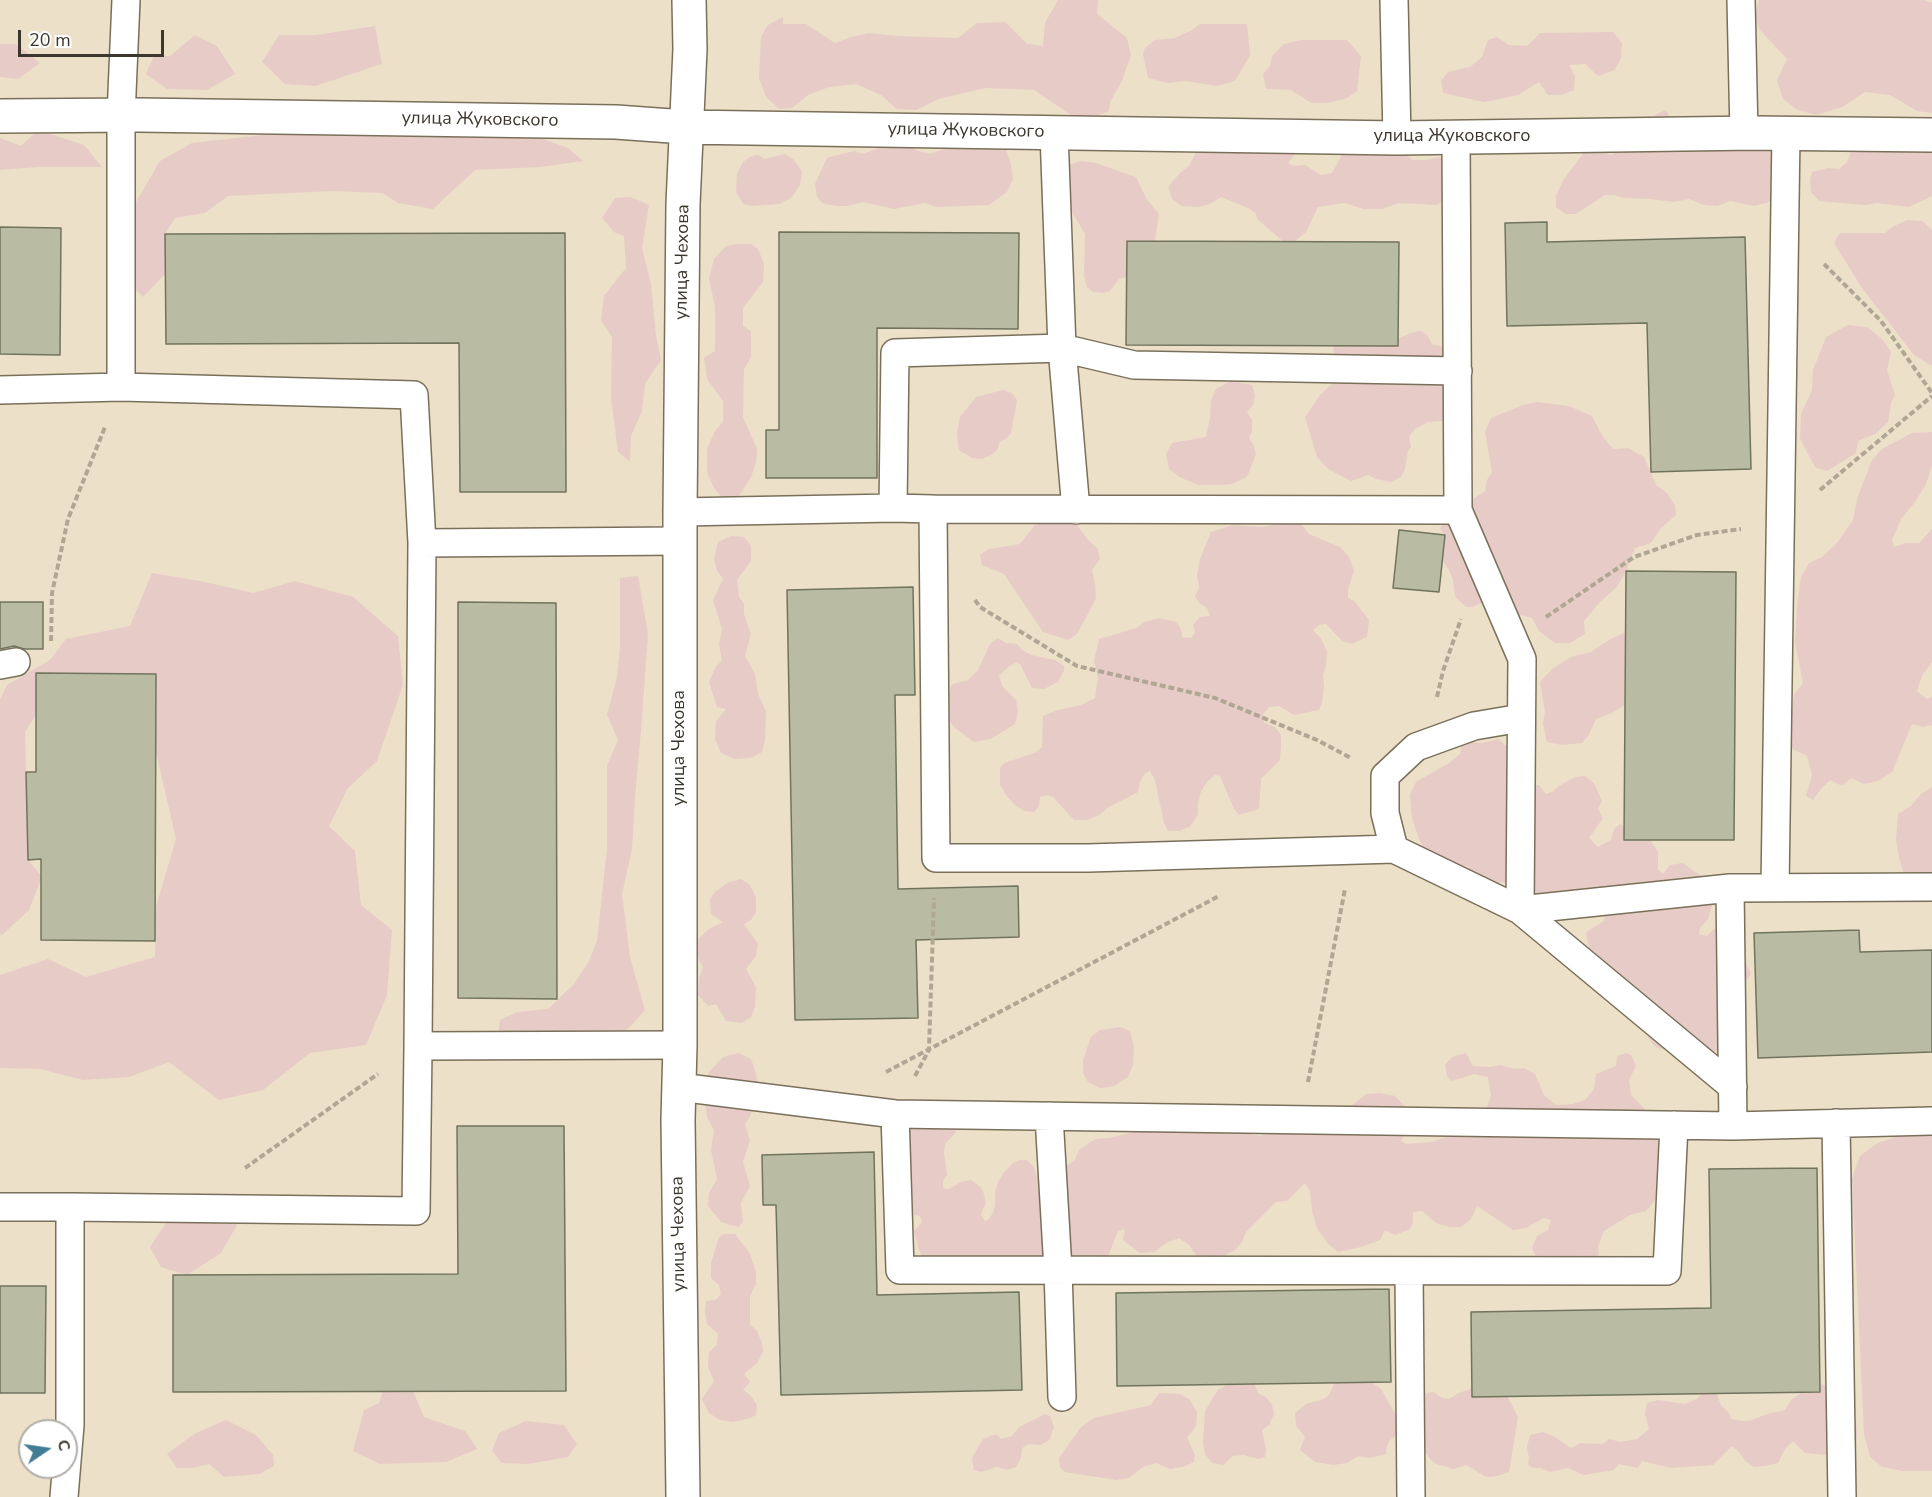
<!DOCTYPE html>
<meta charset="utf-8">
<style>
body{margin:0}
#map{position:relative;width:1932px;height:1497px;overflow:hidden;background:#ece0c8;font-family:"Nunito Sans",sans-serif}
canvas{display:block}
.north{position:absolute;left:18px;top:1419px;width:60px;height:60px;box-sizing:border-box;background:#fff;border:2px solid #b1afab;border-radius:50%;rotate:77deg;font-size:16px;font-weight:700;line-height:24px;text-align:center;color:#3c372e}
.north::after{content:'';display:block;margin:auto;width:21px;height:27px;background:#417d95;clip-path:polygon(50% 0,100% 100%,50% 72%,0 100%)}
.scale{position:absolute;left:18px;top:30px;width:146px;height:27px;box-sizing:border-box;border:3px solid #3c372e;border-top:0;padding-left:8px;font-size:18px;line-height:21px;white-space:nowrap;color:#3c372e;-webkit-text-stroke:4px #fff;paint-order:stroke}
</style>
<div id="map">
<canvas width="1932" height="1497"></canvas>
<div class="north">С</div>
<div class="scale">20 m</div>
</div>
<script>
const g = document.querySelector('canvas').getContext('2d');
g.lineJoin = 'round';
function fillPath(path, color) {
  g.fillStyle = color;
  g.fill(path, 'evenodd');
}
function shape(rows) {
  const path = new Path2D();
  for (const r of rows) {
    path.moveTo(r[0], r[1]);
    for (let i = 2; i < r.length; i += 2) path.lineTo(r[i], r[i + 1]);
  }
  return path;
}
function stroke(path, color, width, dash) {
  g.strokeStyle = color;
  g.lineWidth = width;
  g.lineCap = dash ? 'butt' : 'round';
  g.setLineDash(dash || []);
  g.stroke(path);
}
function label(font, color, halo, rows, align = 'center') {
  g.font = font + ' "Nunito Sans",sans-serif';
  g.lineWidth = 4.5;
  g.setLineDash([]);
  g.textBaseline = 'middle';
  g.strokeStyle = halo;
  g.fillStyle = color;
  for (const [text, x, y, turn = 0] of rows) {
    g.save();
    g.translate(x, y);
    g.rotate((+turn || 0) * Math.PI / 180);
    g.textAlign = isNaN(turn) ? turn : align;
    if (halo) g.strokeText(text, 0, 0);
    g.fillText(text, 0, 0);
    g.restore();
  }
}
fillPath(shape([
 [1058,0,1098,0,1097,14,1127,38,1131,55,1122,81,1110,102,1109,111,1092,118,1071,115,1034,90,985,88,939,99,916,110,897,109,881,95,856,84,829,87,808,95,792,108,779,109,766,97,759,78,761,37,768,25,783,17,783,24,806,24,835,43,851,37,869,33,896,36,958,38,977,23,1005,22,1027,44,1043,46,1045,23],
 [1759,0,1924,0,1932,3,1932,113,1917,111,1890,95,1865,92,1842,107,1816,115,1796,109,1783,99,1777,80,1787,59,1760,30,1754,15],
 [1200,24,1247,24,1250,55,1235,81,1217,86,1186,81,1168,83,1148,78,1143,54,1145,48,1155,40,1175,38,1192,30],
 [375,26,382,64,316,86,285,84,262,62,279,35,316,35],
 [1613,32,1622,43,1621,58,1615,70,1598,76,1585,64,1569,65,1575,76,1574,90,1562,95,1548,95,1539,82,1518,95,1484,102,1443,93,1441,81,1448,72,1470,67,1482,57,1488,40,1497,37,1509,45,1527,46,1540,33],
 [195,35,217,46,235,74,207,90,167,89,146,74,154,55,170,56],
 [1302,40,1347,40,1361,56,1357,91,1347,98,1328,103,1311,103,1291,90,1266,89,1263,74,1270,66,1272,56,1284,44],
 [0,44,16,44,40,63,18,79,0,77],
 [1666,110,1674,126,1767,143,1773,155,1773,196,1769,202,1755,206,1730,201,1718,206,1704,205,1689,199,1674,202,1650,199,1623,198,1614,195,1605,195,1576,214,1566,214,1556,207,1556,195,1564,179,1585,151,1600,145,1604,152,1611,155,1618,151,1657,114],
 [38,130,84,145,102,167,37,167,0,170,0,138,21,146],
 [343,131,522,131,568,148,583,161,541,167,475,170,433,209,398,203,383,193,332,191,228,196,205,213,175,218,165,234,165,274,143,297,121,275,122,221,136,202,160,161,192,143,272,134],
 [905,138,916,150,929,154,947,148,956,139,1006,149,1011,165,1013,179,1007,192,989,205,936,207,925,203,894,209,863,202,847,206,836,206,822,203,817,197,815,184,827,158,854,151,863,154],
 [1932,139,1932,196,1909,207,1877,203,1865,205,1819,201,1811,192,1810,180,1812,172,1828,168,1839,169,1847,162,1852,148],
 [1291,143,1294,156,1288,163,1293,166,1305,165,1321,175,1332,173,1342,155,1357,151,1369,156,1394,151,1406,154,1412,160,1426,160,1439,157,1451,170,1446,200,1436,205,1399,203,1382,209,1363,209,1345,203,1318,207,1306,232,1294,242,1284,242,1258,220,1256,214,1250,209,1221,197,1210,204,1199,207,1182,206,1172,199,1168,187,1179,174,1189,166,1196,152,1211,145],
 [785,154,794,160,802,171,800,185,792,197,780,204,751,206,743,204,736,192,737,174,743,162,750,157,758,155,765,159],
 [1080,161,1096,163,1136,177,1146,198,1159,214,1155,241,1127,241,1127,277,1119,279,1110,291,1103,293,1093,292,1087,287,1084,276,1085,234,1065,200,1066,166],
 [631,197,649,205,642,248,651,284,656,336,661,360,645,384,642,411,631,436,630,462,618,452,611,397,612,337,601,320,604,296,626,268,624,236,614,232,602,218,615,198],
 [1907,220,1922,221,1932,230,1932,366,1914,355,1862,288,1834,243,1840,233,1885,233,1894,226],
 [738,244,751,244,758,249,764,264,763,282,743,308,743,326,751,331,751,357,744,369,743,417,757,449,756,463,751,477,737,499,724,501,713,486,707,472,707,449,715,431,723,422,723,401,707,379,704,358,715,351,715,307,709,278,714,259,726,246],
 [1848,325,1867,327,1882,339,1891,352,1887,370,1895,395,1891,403,1888,422,1875,434,1858,441,1856,453,1827,471,1815,467,1800,439,1801,414,1812,390,1813,370,1826,337],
 [1421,331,1427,335,1432,344,1443,347,1452,343,1442,421,1428,422,1415,429,1409,437,1411,447,1408,451,1405,469,1401,477,1391,482,1376,479,1368,475,1351,481,1328,469,1317,457,1305,417,1320,395,1334,382,1336,369,1333,345,1398,345,1398,339,1411,333],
 [1231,381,1252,385,1255,395,1253,405,1247,412,1252,420,1252,432,1249,438,1253,444,1256,454,1247,477,1232,484,1219,485,1199,485,1181,478,1169,469,1166,454,1172,443,1206,437,1210,418,1211,400,1216,389],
 [1003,390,1012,393,1017,400,1011,433,1006,439,1000,441,997,450,991,455,982,459,972,458,959,450,957,434,960,417,976,397],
 [1536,402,1569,406,1592,416,1603,437,1613,449,1628,448,1644,457,1656,485,1667,493,1675,505,1676,515,1661,528,1651,543,1635,548,1626,571,1617,587,1600,602,1584,621,1585,634,1570,643,1555,643,1539,631,1532,618,1520,615,1496,613,1483,602,1472,607,1466,607,1455,596,1453,580,1448,568,1442,560,1445,535,1440,529,1445,518,1485,491,1487,480,1492,472,1485,432,1491,418,1523,405],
 [1932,432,1932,466,1926,484,1915,502,1901,519,1892,540,1894,547,1906,543,1919,543,1932,529,1932,662,1922,676,1917,691,1927,699,1932,697,1932,725,1923,727,1912,724,1892,772,1878,781,1864,784,1851,778,1842,786,1830,780,1821,789,1813,800,1806,796,1812,775,1807,756,1790,748,1790,723,1794,695,1803,683,1795,643,1797,606,1801,577,1809,563,1822,557,1837,543,1853,520,1857,499,1872,460,1882,449,1912,433],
 [1051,521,1064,522,1077,525,1088,540,1098,549,1100,559,1092,570,1095,583,1096,599,1077,634,1068,640,1043,632,1004,574,982,565,980,555,989,549,1020,544,1035,525],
 [1293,522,1301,524,1309,534,1340,547,1349,557,1354,571,1348,589,1348,598,1354,601,1369,620,1367,637,1352,644,1342,641,1326,624,1319,625,1313,630,1321,639,1327,651,1326,666,1323,675,1324,687,1322,703,1319,710,1294,715,1279,706,1269,707,1263,714,1264,723,1275,727,1281,735,1281,747,1280,760,1261,779,1259,809,1239,815,1234,809,1220,776,1215,775,1207,782,1201,791,1198,805,1198,814,1194,821,1189,827,1180,831,1168,831,1164,823,1155,780,1150,771,1145,773,1140,782,1138,792,1107,808,1100,815,1086,820,1074,820,1053,797,1047,795,1040,797,1039,806,1034,812,1024,811,1015,805,1006,795,1000,785,1000,768,1004,763,1035,753,1042,747,1043,716,1058,710,1081,705,1095,698,1098,678,1094,661,1099,639,1136,628,1145,622,1159,618,1176,622,1181,629,1182,637,1191,638,1195,633,1193,625,1200,617,1210,616,1207,608,1199,603,1195,596,1199,588,1197,575,1200,559,1211,532,1233,525,1261,527],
 [731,536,744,537,751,546,751,561,737,580,739,597,744,604,744,614,751,634,745,656,755,674,758,694,766,711,765,740,762,752,751,758,735,759,721,753,715,739,716,721,726,709,717,707,709,682,716,666,722,661,719,644,722,629,713,600,723,579,717,570,714,559,718,542],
 [152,573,200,581,253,593,295,581,353,597,398,636,403,685,377,761,348,788,329,826,355,851,361,905,392,930,387,995,366,1045,310,1053,263,1090,219,1100,169,1062,129,1077,83,1080,40,1069,0,1068,0,975,48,959,86,977,155,957,155,910,176,839,156,752,137,697,51,692,25,732,28,860,42,877,29,910,1,936,0,934,0,700,7,685,50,660,66,639,130,626],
 [638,576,648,634,641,730,635,797,632,849,622,894,630,957,645,1010,630,1027,606,1045,498,1034,500,1020,517,1012,548,1009,573,985,588,963,597,941,607,849,607,766,618,740,607,715,617,677,620,647,620,578],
 [1626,632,1625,705,1612,713,1596,719,1588,736,1582,743,1562,745,1547,742,1543,724,1545,712,1540,682,1552,669,1571,657,1591,652,1607,641],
 [998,638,1006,643,1017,644,1022,650,1031,655,1055,660,1064,666,1064,671,1058,682,1044,689,1032,688,1020,664,1017,662,1008,667,999,676,1002,686,1016,700,1018,712,1015,724,991,739,974,742,955,728,944,715,946,696,953,684,968,680,978,670,990,644],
 [1499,739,1507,747,1516,768,1521,787,1539,785,1546,794,1552,792,1559,786,1575,777,1585,776,1594,783,1602,801,1598,809,1603,818,1589,838,1598,847,1611,840,1614,829,1620,824,1650,840,1658,852,1658,870,1663,874,1670,865,1683,863,1695,872,1715,883,1717,890,1708,919,1700,928,1699,934,1707,936,1714,929,1731,929,1751,974,1743,986,1721,1050,1711,1053,1678,1042,1667,1050,1657,1048,1651,1042,1644,1028,1591,958,1586,932,1604,921,1605,909,1565,894,1552,893,1529,898,1503,882,1493,885,1472,873,1468,866,1457,866,1427,854,1419,839,1412,818,1410,795,1416,782,1449,763,1460,754,1462,745,1470,742,1482,743],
 [1932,787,1932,879,1906,880,1899,858,1896,839,1898,814,1911,806,1921,794],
 [741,879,750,885,756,898,756,912,751,920,744,924,758,944,756,956,746,969,756,987,755,1007,751,1017,742,1023,726,1021,716,1004,708,1006,698,995,699,978,703,967,696,954,699,938,709,929,723,922,711,914,710,899,715,892,727,883],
 [1121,1027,1130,1031,1134,1047,1133,1065,1128,1077,1114,1086,1100,1088,1088,1082,1083,1073,1083,1060,1091,1037,1100,1030],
 [739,1053,751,1059,756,1073,758,1096,750,1116,745,1124,750,1141,743,1162,750,1186,741,1203,743,1222,738,1227,721,1222,708,1206,709,1193,717,1179,711,1150,714,1130,707,1117,704,1090,709,1072,723,1057],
 [1466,1053,1473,1066,1490,1067,1501,1065,1514,1069,1524,1068,1535,1074,1544,1095,1556,1105,1573,1104,1585,1100,1594,1089,1596,1074,1616,1066,1617,1056,1626,1053,1631,1055,1636,1066,1629,1080,1631,1095,1644,1108,1646,1117,1683,1140,1687,1153,1688,1162,1646,1211,1630,1215,1604,1231,1598,1246,1599,1254,1595,1259,1537,1259,1532,1248,1537,1236,1548,1230,1551,1220,1544,1218,1526,1228,1513,1230,1477,1206,1471,1219,1461,1227,1449,1227,1436,1223,1422,1211,1413,1212,1413,1222,1410,1229,1395,1235,1385,1230,1380,1240,1361,1247,1338,1252,1328,1244,1317,1228,1312,1211,1310,1191,1305,1183,1287,1201,1276,1202,1246,1232,1242,1242,1236,1249,1224,1256,1206,1260,1196,1255,1189,1245,1179,1238,1166,1243,1154,1252,1140,1253,1123,1240,1125,1229,1118,1231,1105,1264,1070,1259,1071,1232,1066,1216,1064,1168,1075,1160,1079,1150,1095,1139,1109,1138,1142,1130,1231,1130,1259,1136,1334,1120,1366,1094,1380,1093,1395,1096,1407,1108,1406,1133,1401,1141,1406,1144,1432,1142,1449,1136,1468,1132,1485,1113,1491,1095,1488,1077,1474,1074,1452,1081,1447,1076,1445,1065,1452,1057],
 [925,1101,937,1101,953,1122,956,1132,945,1144,944,1153,947,1175,943,1181,943,1188,949,1189,961,1182,971,1180,979,1186,983,1191,986,1202,981,1215,985,1221,988,1220,993,1213,995,1205,995,1193,998,1182,1004,1172,1013,1163,1020,1160,1027,1160,1034,1167,1038,1180,1043,1209,1041,1219,1044,1229,1045,1270,924,1259,919,1250,914,1231,922,1222,920,1216,911,1214,895,1121,915,1104],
 [1932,1135,1932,1471,1902,1471,1882,1467,1870,1457,1864,1434,1852,1179,1860,1156,1876,1144,1898,1136],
 [175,1209,209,1209,237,1225,221,1253,187,1275,161,1267,150,1247],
 [724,1234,735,1234,750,1254,756,1272,756,1284,750,1296,750,1324,757,1331,762,1343,763,1352,757,1363,744,1374,750,1382,743,1390,750,1395,757,1405,756,1415,750,1418,733,1422,720,1420,709,1413,702,1399,714,1381,708,1367,709,1352,717,1345,718,1334,707,1324,705,1313,706,1301,716,1300,721,1294,719,1285,711,1278,711,1263,719,1237],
 [1335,1382,1371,1382,1381,1389,1401,1424,1399,1434,1390,1440,1387,1446,1386,1454,1369,1458,1358,1456,1347,1463,1333,1465,1315,1462,1300,1450,1305,1437,1296,1426,1295,1413,1306,1404,1324,1399,1329,1395],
 [1820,1383,1828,1387,1849,1406,1856,1423,1857,1434,1856,1444,1849,1451,1836,1447,1827,1455,1805,1453,1793,1441,1785,1449,1778,1463,1765,1466,1754,1467,1745,1461,1739,1452,1732,1446,1713,1465,1671,1468,1642,1461,1638,1468,1619,1464,1614,1470,1584,1475,1568,1468,1550,1472,1541,1468,1533,1468,1528,1465,1529,1458,1527,1447,1530,1435,1543,1432,1555,1437,1571,1448,1581,1443,1602,1444,1610,1439,1620,1442,1637,1439,1649,1429,1645,1414,1647,1403,1658,1400,1685,1404,1697,1399,1702,1393,1716,1393,1721,1405,1729,1413,1731,1419,1743,1421,1752,1420,1767,1414,1785,1410,1791,1400,1802,1392,1820,1392],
 [1228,1384,1254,1384,1259,1394,1266,1397,1272,1405,1274,1414,1269,1425,1262,1430,1266,1450,1265,1457,1258,1459,1244,1455,1233,1456,1223,1465,1212,1463,1205,1454,1203,1443,1205,1411,1218,1390],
 [1472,1388,1507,1396,1518,1417,1509,1472,1498,1476,1486,1477,1466,1465,1454,1469,1436,1464,1430,1459,1423,1448,1417,1400,1427,1393,1434,1392,1442,1398,1449,1399,1457,1394],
 [383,1391,413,1391,424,1417,465,1431,477,1449,446,1462,380,1464,353,1451,364,1410,379,1403],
 [1159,1393,1180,1394,1190,1400,1197,1412,1196,1426,1187,1438,1195,1455,1194,1462,1183,1467,1170,1469,1156,1463,1143,1467,1129,1478,1116,1480,1065,1472,1060,1467,1059,1458,1081,1427,1094,1418,1151,1405],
 [1045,1414,1050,1416,1054,1427,1050,1439,1041,1445,1029,1444,1022,1448,1021,1458,1016,1467,1007,1470,997,1467,981,1472,974,1470,972,1458,983,1439,996,1434,1001,1439,1012,1436,1019,1427],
 [226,1420,256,1435,273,1455,274,1466,259,1474,224,1477,209,1464,193,1468,177,1468,167,1454,194,1434],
 [526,1421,564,1425,577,1444,568,1457,528,1464,502,1463,492,1451,499,1433]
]), '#e7cbc6');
const building = shape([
 [1547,222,1547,242,1745,237,1751,469,1651,472,1647,323,1507,326,1505,223,1547,222],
 [0,227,61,228,60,355,0,354,0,227],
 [779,232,1019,233,1018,329,877,328,877,478,766,478,766,430,779,430,779,232],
 [565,233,566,492,460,492,459,343,166,344,165,234,565,233],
 [1127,241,1399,242,1398,346,1126,345,1127,241],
 [1399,530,1445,535,1439,592,1393,588,1399,530],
 [1626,571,1736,572,1734,840,1624,840,1626,571],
 [913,587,915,695,895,695,898,889,1018,886,1019,937,916,940,918,1018,795,1020,787,590,913,587],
 [0,602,43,602,43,649,24,649,14,646,0,649,0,602],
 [458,602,556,603,557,999,458,998,458,602],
 [36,673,156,674,155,941,41,940,41,859,28,860,26,772,36,772,36,673],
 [1859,930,1860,952,1932,950,1932,1052,1758,1058,1754,933,1859,930],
 [457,1126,564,1126,566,1391,173,1392,173,1275,458,1274,457,1126],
 [874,1152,877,1295,1019,1292,1022,1390,781,1395,776,1205,763,1205,762,1155,874,1152],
 [1817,1168,1820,1392,1472,1397,1471,1312,1711,1308,1709,1169,1817,1168],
 [0,1286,46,1286,45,1393,0,1393,0,1286],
 [1389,1289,1391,1382,1117,1386,1116,1293,1389,1289]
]);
fillPath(building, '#b9bca3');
stroke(building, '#71745d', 1.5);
const lane = shape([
 [126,0,121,116,121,387,414,395,422,543],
 [1394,0,1397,138],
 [1741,0,1744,134],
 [1456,137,1458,510,1522,659,1520,910,1730,888],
 [0,390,121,387],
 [893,508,933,509,936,858,1088,858,1394,849,1520,910,1733,1087],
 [933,509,1458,510],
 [1076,510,1062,348,1134,365,1458,371],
 [680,512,893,508,895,353,1062,348,1054,133],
 [0,665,16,662],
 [1394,849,1385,813,1385,776,1416,747,1474,726,1521,718],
 [1932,887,1730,888,1733,1126,1932,1121],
 [1775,888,1786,134],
 [418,1046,422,543,680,541],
 [679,1087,895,1114,1733,1126],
 [895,1114,900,1270,1667,1271,1674,1125],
 [1049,1116,1058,1270,1062,1397],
 [1836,1123,1842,1497],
 [0,1207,70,1207,70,1425,64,1497],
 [70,1207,416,1211,418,1046,680,1045],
 [1409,1271,1411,1497]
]);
const street = shape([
 [0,116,139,115,616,122,685,127,1397,138,1755,133,1932,135],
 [683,1497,678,1120,680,1045,680,512,683,204,690,49,689,0]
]);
stroke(lane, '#7a6f5a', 30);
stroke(street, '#7a6f5a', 36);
stroke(shape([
 [1824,264,1881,321,1932,393],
 [1820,490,1932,396],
 [975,600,980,607,1077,666,1215,698,1317,740,1351,758],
 [1546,617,1634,557,1697,535,1741,529],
 [51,641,52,593,68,519,105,427],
 [1437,697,1443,671,1461,619],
 [886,1072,1219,896],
 [915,1076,929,1050,934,898],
 [1308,1082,1345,889],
 [245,1168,378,1074]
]), '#b0a693', 4, [6, 3]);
stroke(lane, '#fff', 27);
stroke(street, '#fff', 33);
label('18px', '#3c372e', '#fff', [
 ["улица Жуковского",480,120,1],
 ["улица Жуковского",966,131,1],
 ["улица Жуковского",1452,137],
 ["улица Чехова",683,262,-89],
 ["улица Чехова",680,748,-90],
 ["улица Чехова",679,1234,-91]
]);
</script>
